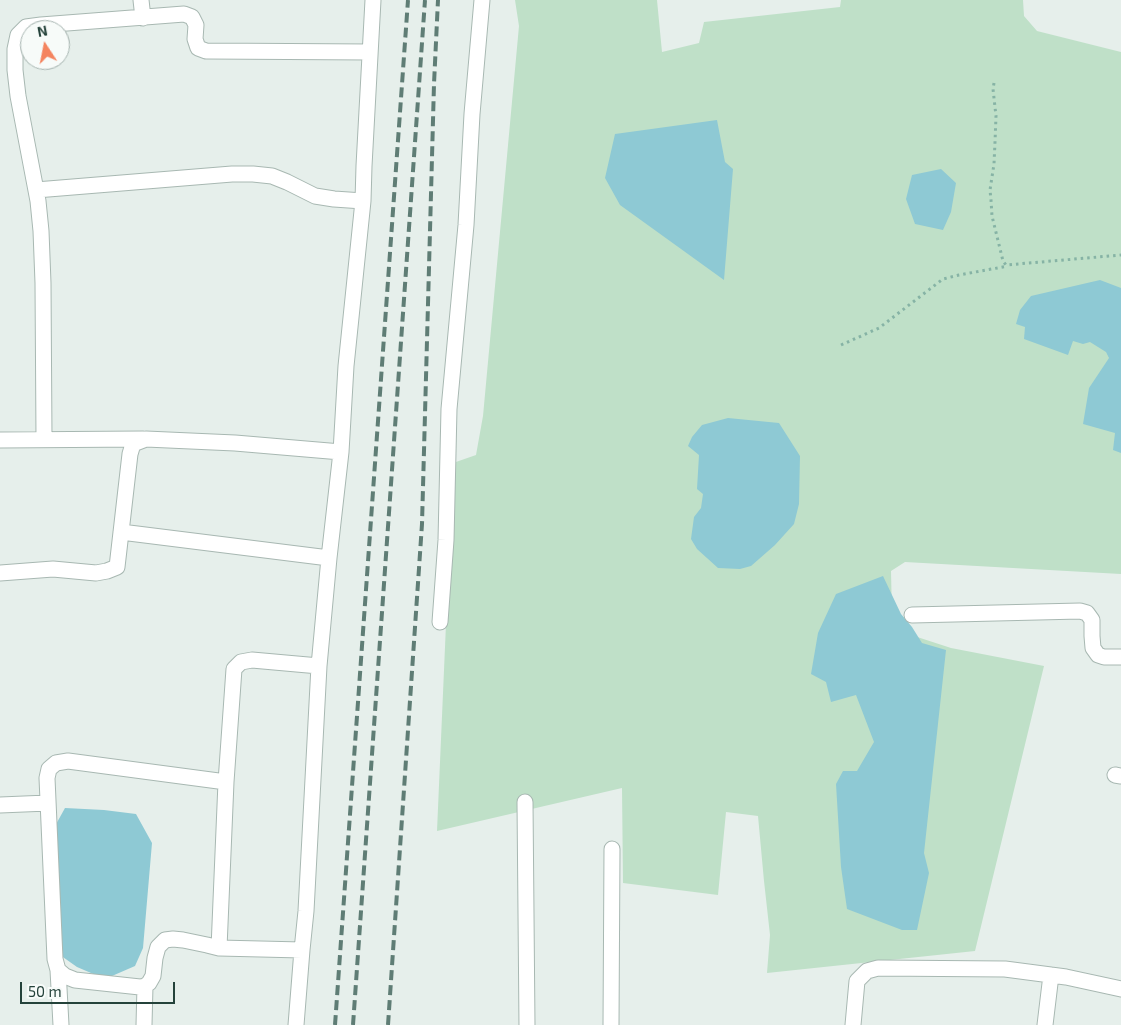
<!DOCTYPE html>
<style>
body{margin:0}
#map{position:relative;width:1121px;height:1025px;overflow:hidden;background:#e6efeb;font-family:"Exo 2",sans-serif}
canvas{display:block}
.north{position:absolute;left:20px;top:20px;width:50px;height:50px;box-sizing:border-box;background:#f7fbf9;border:1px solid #a3b1ad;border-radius:50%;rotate:349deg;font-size:14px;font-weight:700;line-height:20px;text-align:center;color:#24423a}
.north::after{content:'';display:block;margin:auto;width:18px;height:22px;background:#f4845f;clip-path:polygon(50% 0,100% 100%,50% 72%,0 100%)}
.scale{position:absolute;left:20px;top:982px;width:155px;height:22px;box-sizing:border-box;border:2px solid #24423a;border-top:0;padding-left:6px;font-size:15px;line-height:18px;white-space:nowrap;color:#24423a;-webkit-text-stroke:4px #f7fbf9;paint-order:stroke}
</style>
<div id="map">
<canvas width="1121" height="1025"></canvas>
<div class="north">N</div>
<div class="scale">50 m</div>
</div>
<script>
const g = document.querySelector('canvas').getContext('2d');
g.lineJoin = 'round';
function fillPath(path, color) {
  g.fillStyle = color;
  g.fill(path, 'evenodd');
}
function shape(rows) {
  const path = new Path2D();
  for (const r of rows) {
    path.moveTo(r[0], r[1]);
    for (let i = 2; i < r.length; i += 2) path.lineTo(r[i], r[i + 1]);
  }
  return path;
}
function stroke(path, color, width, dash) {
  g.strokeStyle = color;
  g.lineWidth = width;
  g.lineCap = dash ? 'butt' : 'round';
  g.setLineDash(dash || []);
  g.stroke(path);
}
fillPath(shape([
 [515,0,657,0,662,52,699,43,704,22,840,7,841,0,1023,0,1024,16,1037,31,1121,52,1121,574,905,562,891,571,892,616,908,634,951,648,1044,666,975,951,767,973,770,935,764,881,758,816,726,812,718,895,623,883,622,788,437,831,453,463,476,455,483,416,519,26]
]), '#bfe0c8');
fillPath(shape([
 [717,120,725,162,733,169,724,280,620,205,605,178,615,134],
 [941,169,956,183,951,212,943,230,915,224,906,199,912,175],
 [1100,280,1121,288,1121,453,1113,450,1115,433,1083,424,1089,388,1109,358,1106,352,1090,342,1083,344,1073,341,1068,355,1024,339,1025,327,1016,324,1020,310,1031,296],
 [728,418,779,423,800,456,799,504,794,524,775,545,751,566,740,569,718,568,697,549,691,539,694,517,701,508,703,494,697,489,699,455,688,446,692,437,702,425],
 [883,576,901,614,912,627,922,643,946,650,924,853,929,873,917,930,902,930,847,909,841,867,836,784,843,771,857,771,874,742,856,695,831,702,826,682,811,674,818,633,836,594],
 [65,808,104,810,136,814,152,843,143,948,135,966,105,979,77,967,60,955,55,826]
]), '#8ec9d4');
const street = shape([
 [141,0,143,18],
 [36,190,232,174,253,174,272,176,287,182,315,196,334,199,363,201],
 [44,439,43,283,41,231,38,201,18,96,15,70,15,49,18,35,26,27,41,25,184,14,192,17,196,25,195,39,198,48,206,51,370,52],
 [0,440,143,439],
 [121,532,329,558],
 [0,573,53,569,96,573,107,571,117,567,130,454,133,444,146,439,235,443,341,452],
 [912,615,1080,611,1087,613,1092,620,1092,636,1093,648,1098,655,1104,657,1121,657],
 [440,622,446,540,449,409,466,225,472,114,482,0],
 [1115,775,1121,776],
 [226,782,68,761,56,763,49,769,47,778,55,959,58,970,65,976,75,980,140,987,145,986,149,983,153,976,155,958,158,947,165,940,173,939,183,940,207,945,219,948,302,950],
 [525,802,527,1025],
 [0,805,48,803],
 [219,948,226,782,234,669,241,662,252,660,319,666],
 [58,970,61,1025],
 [144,1025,145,986],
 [296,1025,302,950,306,911,319,666,329,558,341,452,346,366,363,201,364,166,373,0],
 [611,1025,612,849],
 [853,1025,857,981,867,971,878,968,1005,969,1066,977,1121,989],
 [1045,1025,1051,975]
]);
stroke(street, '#a8b8b2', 17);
stroke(shape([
 [994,83,993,89,996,116,995,142,994,164,990,190,991,200,992,216,1003,261,1006,265,1121,255],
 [841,345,879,328,943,279,959,275,1008,266]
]), '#86b3a5', 3, [2.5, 4]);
stroke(street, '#fff', 15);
stroke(shape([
 [335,1025,408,0],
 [353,1025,425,0],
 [388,1025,422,524,434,84,438,0]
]), '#5f7d75', 4, [10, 5]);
</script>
